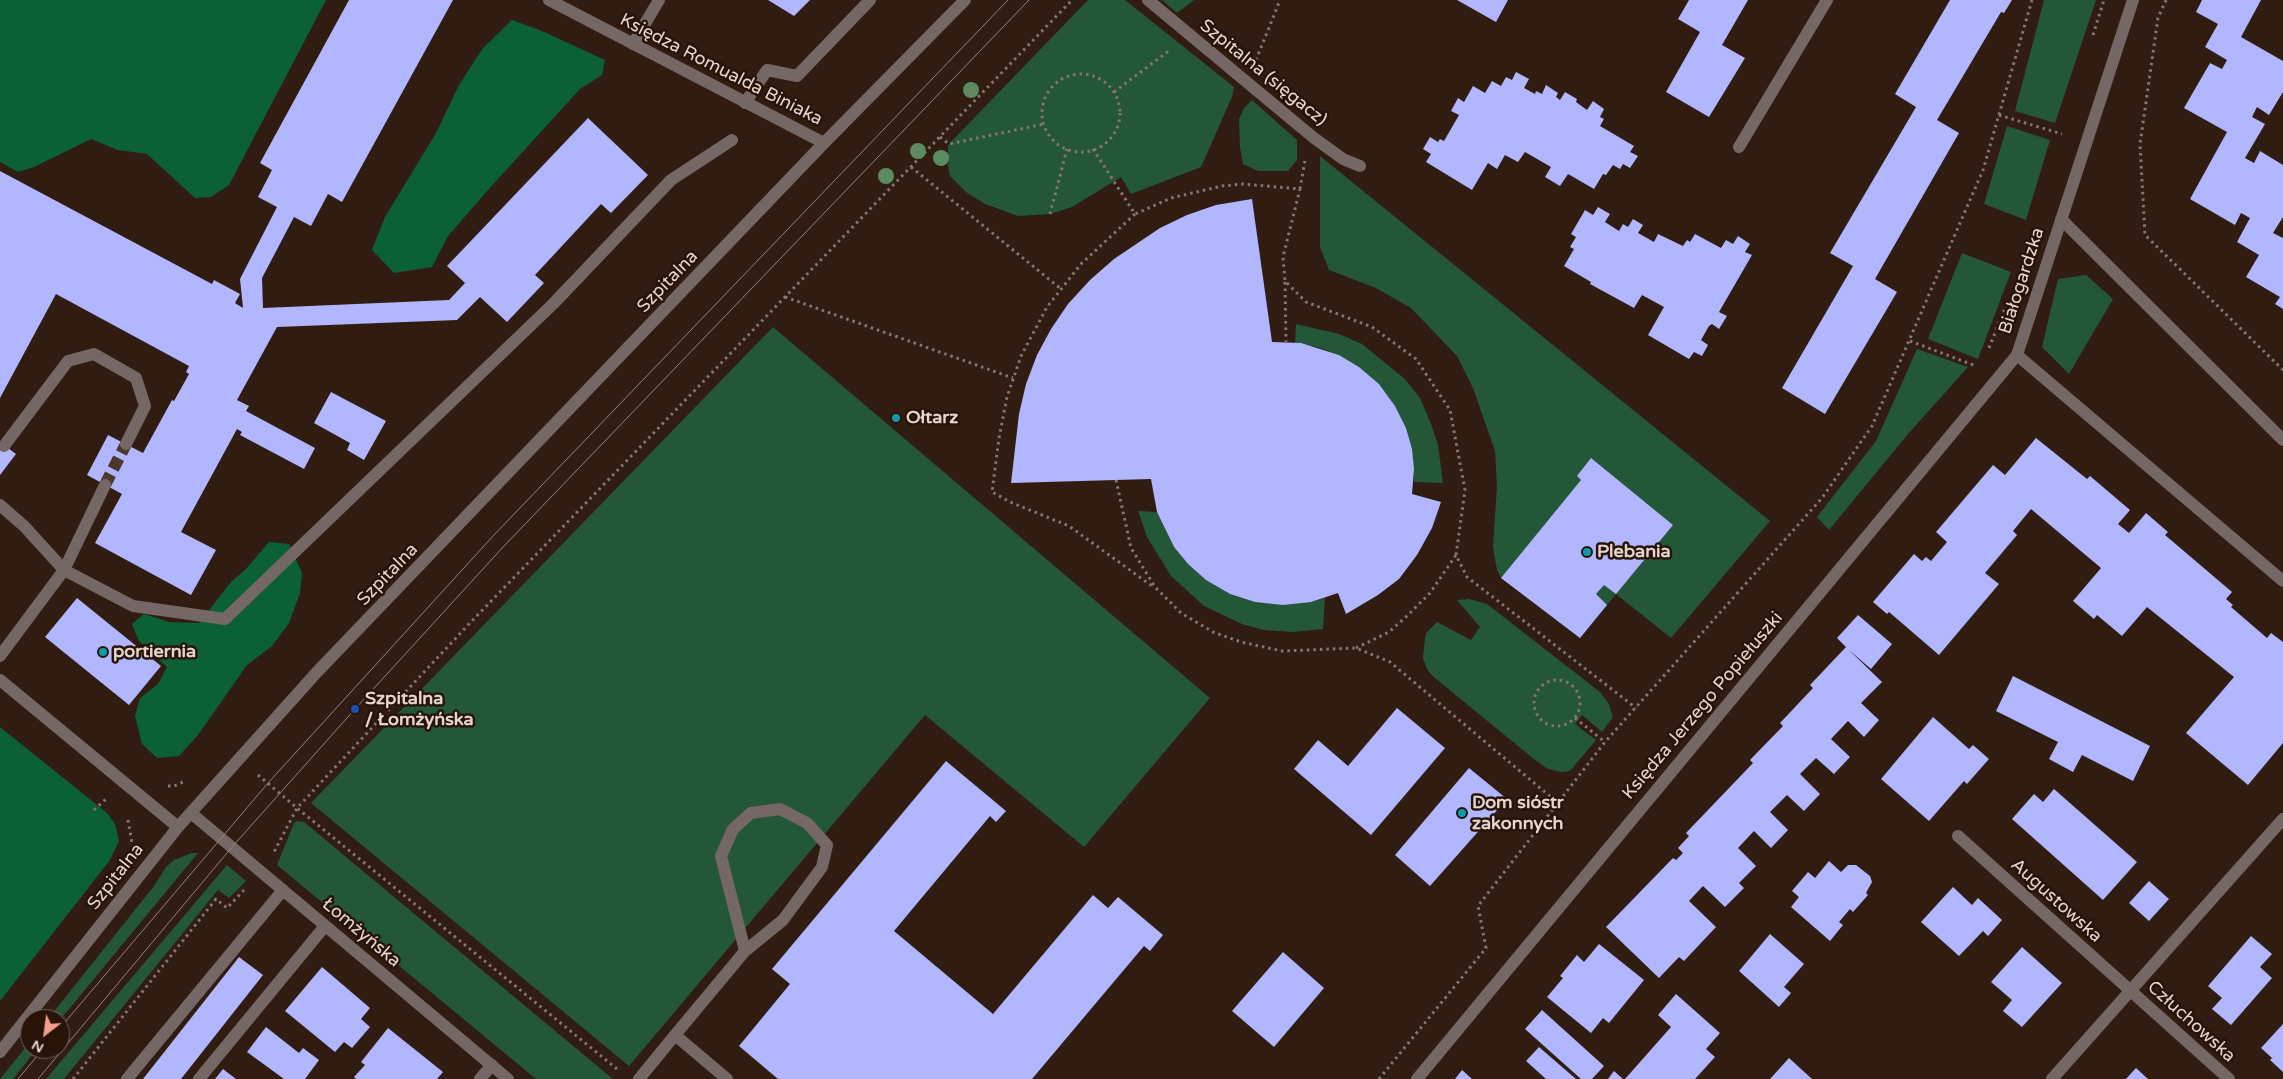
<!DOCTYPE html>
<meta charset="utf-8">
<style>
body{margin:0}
#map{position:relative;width:2283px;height:1079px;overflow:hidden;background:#311c11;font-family:"Varela Round",sans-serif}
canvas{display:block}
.north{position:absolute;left:20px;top:1009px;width:50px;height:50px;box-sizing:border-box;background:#271308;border:1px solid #736157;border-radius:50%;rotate:210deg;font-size:14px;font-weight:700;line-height:20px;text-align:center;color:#e4d5ce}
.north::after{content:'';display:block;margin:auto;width:18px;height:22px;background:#f59d8d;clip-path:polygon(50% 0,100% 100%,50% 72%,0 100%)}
</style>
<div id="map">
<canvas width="2283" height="1079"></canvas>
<div class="north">N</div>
</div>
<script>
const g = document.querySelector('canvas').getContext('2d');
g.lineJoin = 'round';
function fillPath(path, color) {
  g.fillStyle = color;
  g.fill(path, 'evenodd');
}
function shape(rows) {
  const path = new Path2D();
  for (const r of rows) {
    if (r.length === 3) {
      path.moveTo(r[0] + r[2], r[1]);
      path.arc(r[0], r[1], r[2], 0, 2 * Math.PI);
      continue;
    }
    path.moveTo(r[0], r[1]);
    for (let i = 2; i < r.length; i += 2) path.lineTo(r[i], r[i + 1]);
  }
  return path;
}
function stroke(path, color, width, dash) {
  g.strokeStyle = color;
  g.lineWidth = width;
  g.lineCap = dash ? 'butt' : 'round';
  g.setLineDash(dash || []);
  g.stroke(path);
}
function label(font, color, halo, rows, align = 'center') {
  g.font = font + ' "Varela Round",sans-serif';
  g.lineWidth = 5;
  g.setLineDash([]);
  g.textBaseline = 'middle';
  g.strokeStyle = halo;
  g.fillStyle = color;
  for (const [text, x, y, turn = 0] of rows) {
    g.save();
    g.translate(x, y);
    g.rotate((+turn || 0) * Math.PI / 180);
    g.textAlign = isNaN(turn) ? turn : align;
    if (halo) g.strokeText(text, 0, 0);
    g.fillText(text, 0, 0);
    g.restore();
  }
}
fillPath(shape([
 [1088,0,1125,0,1234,87,1232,97,1201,167,1131,194,1121,177,1072,207,1050,214,1018,216,985,204,966,192,950,176,948,166,948,145],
 [1162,0,1194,0,1177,13],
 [2044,0,2096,0,2055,123,2015,111],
 [1252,100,1297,140,1297,160,1288,171,1258,171,1243,164,1240,147,1239,119,1244,108],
 [2007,126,2050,140,2026,220,1984,204],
 [1320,156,1770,521,1671,638,1616,594,1580,638,1501,578,1497,570,1493,547,1497,486,1495,451,1473,388,1457,356,1411,308,1376,288,1329,270,1320,247],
 [1962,253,2011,272,1978,359,1928,339],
 [2086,275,2113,299,2069,374,2042,347,2058,279],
 [1296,324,1339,334,1362,344,1405,379,1420,398,1431,424,1438,445,1443,483,1414,482,1414,469,1406,428,1395,406,1379,384,1359,367,1339,355,1317,347,1295,343],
 [773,327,1210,698,1084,847,925,715,629,1066,311,803],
 [1917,349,1968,367,1908,434,1829,530,1817,517,1876,441],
 [1138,511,1157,512,1174,547,1188,564,1206,580,1230,594,1255,602,1311,602,1325,598,1323,629,1293,632,1264,630,1242,624,1204,606,1171,576,1147,537],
 [1469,599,1487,604,1600,692,1609,704,1613,717,1602,732,1582,715,1575,724,1596,740,1570,771,1561,772,1548,769,1535,760,1435,678,1428,671,1423,658,1425,638,1426,633,1437,622,1471,640,1480,627,1457,600],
 [297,821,304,822,613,1079,536,1079,277,865,294,823],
 [192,853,198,853,60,1020,48,1019,154,886,166,867,174,860],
 [227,865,246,881,229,898,218,890,64,1079,46,1079],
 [30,1042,30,1049,37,1049,13,1079,0,1079]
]), '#245638');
fillPath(shape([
 [0,0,326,0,229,185,211,197,195,198,147,154,118,150,91,139,34,167,18,172,0,162],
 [512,20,542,31,605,60,602,75,580,89,488,190,448,236,432,267,394,273,372,250,385,217,436,133,459,85,483,48],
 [269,542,289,544,302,573,300,593,289,623,272,646,247,665,198,735,179,756,157,758,142,744,135,716,140,698,158,684,167,667,139,641,132,624,144,614,169,622,199,623,231,582,246,569],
 [0,727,107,813,115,824,119,841,110,860,0,1001]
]), '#0c6035');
fillPath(shape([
 [349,0,453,0,342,202,328,194,311,226,294,217,262,278,263,308,449,300,465,283,447,266,588,118,648,175,611,213,601,204,535,275,544,283,507,322,480,297,457,320,277,327,237,400,249,406,246,411,315,448,304,469,240,435,242,432,237,429,181,532,216,550,191,595,95,543,122,494,87,475,108,435,143,453,172,400,174,401,189,374,186,372,189,366,56,294,0,398,0,171,212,284,214,280,240,294,235,303,243,308,240,279,277,207,258,197,272,170,260,163],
 [768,0,810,0,794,16],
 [1457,0,1508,0,1496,22],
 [1689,0,1748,0,1722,45,1745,58,1709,117,1666,92,1700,32,1678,19],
 [1950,0,2012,0,2004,13,2001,12,1937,120,1959,133,1875,279,1897,292,1825,414,1782,388,1853,266,1830,253,1916,107,1895,94],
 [2202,0,2261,0,2241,37,2283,61,2283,92,2269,115,2257,107,2252,117,2265,124,2245,158,2254,163,2260,151,2283,165,2283,217,2273,233,2283,238,2283,309,2275,304,2280,297,2246,277,2259,255,2237,242,2250,218,2241,213,2235,225,2190,199,2227,132,2184,108,2210,63,2222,69,2227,60,2205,47,2218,24,2196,12],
 [1516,72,1529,79,1524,88,1535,94,1536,91,1542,94,1546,85,1558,93,1556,97,1560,100,1565,92,1577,99,1576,102,1587,110,1593,101,1604,109,1600,117,1604,119,1600,126,1634,146,1630,152,1638,156,1630,168,1623,164,1620,169,1613,165,1606,175,1603,174,1594,189,1568,174,1560,186,1545,177,1551,167,1525,152,1518,162,1505,155,1497,169,1488,163,1472,190,1426,162,1431,154,1423,149,1430,137,1438,142,1440,139,1444,141,1459,115,1451,111,1458,98,1464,102,1473,86,1485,93,1492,81,1501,86,1506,77,1512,80],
 [1252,199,1272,342,1301,343,1339,355,1359,367,1379,384,1395,406,1406,428,1412,449,1414,469,1412,494,1441,502,1432,528,1417,555,1399,579,1378,595,1346,614,1338,593,1311,602,1283,605,1255,602,1230,594,1206,580,1188,564,1174,547,1157,512,1151,479,1011,483,1019,414,1026,384,1037,355,1051,329,1068,304,1090,280,1114,259,1160,228,1187,215,1216,205],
 [1598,207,1610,214,1605,222,1619,231,1623,224,1628,227,1633,219,1643,225,1638,233,1654,242,1658,234,1683,246,1687,240,1690,242,1695,234,1721,248,1726,240,1733,244,1738,236,1750,244,1745,252,1752,255,1719,312,1727,316,1719,329,1712,324,1709,326,1701,340,1708,345,1702,356,1694,352,1689,359,1648,335,1664,307,1642,295,1634,308,1590,284,1591,282,1564,266,1574,249,1570,247,1576,237,1571,234,1585,210,1593,215],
 [331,392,386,421,364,460,347,450,350,443,314,423],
 [2036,438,2087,479,2090,476,2130,510,2118,524,2129,533,2146,513,2168,532,2165,535,2232,592,2226,599,2233,605,2231,607,2267,638,2271,633,2283,642,2283,743,2248,785,2186,733,2234,677,2147,607,2122,636,2097,615,2094,619,2073,601,2101,568,2031,509,2013,531,2017,535,1985,573,1999,584,1939,655,1889,612,1887,614,1873,602,1914,554,1922,561,1926,557,1931,561,1947,542,1936,532,1993,465,2005,475],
 [0,442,16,454,0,475],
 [1591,458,1673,525,1616,594,1604,585,1596,594,1607,605,1580,638,1501,578,1581,480,1577,476],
 [77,598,161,666,129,705,45,637],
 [1858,615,1892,644,1871,669,1849,650,1882,682,1861,703,1879,720,1864,737,1848,721,1831,739,1850,757,1834,774,1816,758,1800,774,1820,794,1804,811,1787,795,1770,812,1788,830,1771,848,1754,831,1738,848,1756,866,1739,883,1744,888,1725,907,1703,886,1689,901,1716,927,1684,961,1679,957,1659,978,1606,927,1673,858,1676,860,1683,853,1678,848,1689,836,1686,833,1753,763,1750,760,1783,726,1780,723,1813,688,1810,685,1846,647,1837,638],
 [2013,676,2150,746,2133,781,2082,755,2073,772,2049,759,2058,742,1996,711],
 [1397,708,1445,748,1371,835,1294,769,1318,740,1348,766],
 [1933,717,1969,749,1973,745,1989,759,1967,784,1964,781,1929,821,1881,779],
 [946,761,1006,811,996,822,990,816,894,931,993,1014,1093,895,1108,908,1118,897,1163,935,1150,951,1144,946,1032,1079,778,1079,739,1046,790,984,772,969],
 [1469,768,1507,799,1430,886,1395,855],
 [2054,789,2137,862,2103,900,2012,819,2034,794,2043,802],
 [1829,861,1841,872,1848,865,1856,865,1870,876,1872,882,1866,893,1868,895,1853,912,1850,909,1839,922,1843,925,1830,941,1791,907,1799,897,1792,891,1808,872,1815,878],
 [2149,881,2169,899,2149,921,2129,903],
 [1953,887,1972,905,1978,898,2002,920,1988,936,1983,931,1959,956,1921,922],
 [1770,934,1804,964,1784,987,1791,993,1779,1007,1739,971],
 [2251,936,2272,954,2260,967,2272,978,2231,1025,2212,1009,2222,998,2208,986],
 [1599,944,1644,980,1609,1023,1603,1018,1591,1033,1547,997,1563,978,1560,976,1577,955,1584,962],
 [2022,947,2062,983,2022,1027,2003,1011,2012,1000,1991,982],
 [1283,952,1324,988,1274,1047,1232,1011],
 [239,957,263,975,181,1079,143,1079],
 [322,967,370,1008,361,1019,370,1027,352,1048,344,1042,335,1052,285,1011],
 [1676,994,1720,1033,1706,1049,1715,1057,1695,1079,1625,1079,1671,1027,1658,1015],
 [1542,1010,1604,1066,1592,1079,1581,1079,1525,1029],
 [2283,1024,2283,1072,2270,1060,2272,1058,2261,1048],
 [266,1027,299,1053,303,1048,319,1060,305,1079,284,1079,247,1052],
 [388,1028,443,1072,437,1079,356,1079,354,1077,365,1065,361,1062],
 [1539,1047,1576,1079,1546,1079,1526,1061],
 [1789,1058,1812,1079,1770,1079],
 [2136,1068,2148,1079,2126,1079],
 [223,1069,236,1079,215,1079],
 [1462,1070,1472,1079,1455,1079],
 [1614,1071,1623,1079,1608,1079]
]), '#b1b6fe');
stroke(shape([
 [105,485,126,444]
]), '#4c382d', 12, [12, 6]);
stroke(shape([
 [2166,0,2158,18,2140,144,2145,235,2283,370],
 [2093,35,2104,0],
 [1256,60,1280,0],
 [1081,113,39],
 [1114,92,1170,50],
 [1999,115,2062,134],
 [940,137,949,144,1044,124],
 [1093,149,1135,214,1171,198,1222,186,1243,184,1300,189,1283,257,1285,281,1306,302,1372,327,1416,359,1450,410,1465,490,1456,555,1467,577,1636,708],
 [911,167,1061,289],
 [1300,189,1305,160],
 [1050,214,1067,149],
 [1135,214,1081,264,1047,307,1021,356,1007,397,999,438,992,492,1010,502,1069,526,1152,586],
 [1285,282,1286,342],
 [785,297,1013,378],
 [1910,341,1976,366],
 [1989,348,2004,310],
 [1116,480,1131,548,1155,587,1181,613,1213,632,1241,642,1282,651,1356,648,1390,662,1558,803],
 [1356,648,1389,632,1408,615,1430,593,1456,555],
 [1557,703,23],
 [1575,718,1605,742],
 [258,775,297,808,274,852],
 [168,786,174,786,183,782],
 [94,810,106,799],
 [128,820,132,843,131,845],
 [617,1069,297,808,469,624,1072,0],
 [73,1079,216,899,227,908,244,890],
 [1379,1079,1486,948,1478,906,1605,742,1822,498,1872,426,1983,170,2032,0]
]), '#88766d', 3, [2.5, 4]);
stroke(shape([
 [549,0,824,143],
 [1148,0,1314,138,1343,159,1360,166],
 [633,44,659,0],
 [745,103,767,70,797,76,870,0],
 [1739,147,1827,0],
 [2061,219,2283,440],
 [2017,355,2283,581],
 [4,446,68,361,94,354,136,378,145,406,126,444],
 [105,485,64,570,133,606,225,619,553,304,671,180,732,140],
 [0,505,25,527,64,570,0,656],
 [0,680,178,827],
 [191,813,508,1079],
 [1958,836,2229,1079],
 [0,1052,178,827,317,672,824,143,965,0],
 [127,1079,283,890],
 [199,1079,325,926],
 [480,1079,492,1065],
 [639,1079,675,1035],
 [727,1079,675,1035,745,951,783,920,822,867,827,845,807,823,780,809,751,813,733,829,721,856,745,951],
 [1417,1079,2017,355,2133,0],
 [2052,1079,2283,819]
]), '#746765', 12);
stroke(shape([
 [60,1028,268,783,493,536,1008,0],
 [18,1079,43,1049],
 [38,1079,232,847,355,709,504,546,1029,0]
]), '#948279', 1);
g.fillStyle = '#5c8b62';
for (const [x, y] of [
 [971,90],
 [918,151],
 [941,158],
 [886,176]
]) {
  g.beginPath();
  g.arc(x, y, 8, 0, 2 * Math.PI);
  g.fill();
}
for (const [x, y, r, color] of [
 [896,418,5,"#0f9aa8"],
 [1587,552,5,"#0f9aa8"],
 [103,652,5,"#0f9aa8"],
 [355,709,5,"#1a4fb4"],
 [1462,813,5,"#0f9aa8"]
]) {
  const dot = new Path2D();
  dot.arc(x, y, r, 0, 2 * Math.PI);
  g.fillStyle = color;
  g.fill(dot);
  stroke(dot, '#271308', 2);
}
label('18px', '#e4d5ce', '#271308', [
 ["Księdza Romualda Biniaka",721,70,27],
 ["Szpitalna (sięgacz)",1263,73,39],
 ["Białogardzka",2022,281,-72],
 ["Szpitalna",668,282,-46],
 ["Szpitalna",388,575,-46],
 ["Księdza Jerzego Popiełuszki",1703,706,-50],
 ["Szpitalna",116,877,-52],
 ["Augustowska",2056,901,42],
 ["Łomżyńska",361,933,40],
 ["Człuchowska",2191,1022,42]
]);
label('bold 18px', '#e4d5ce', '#271308', [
 ["Ołtarz",906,418],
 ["Plebania",1597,552],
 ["portiernia",113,652],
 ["Szpitalna",365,699],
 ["/ Łomżyńska",365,720],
 ["Dom sióstr",1472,803],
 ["zakonnych",1472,824]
], 'left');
</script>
